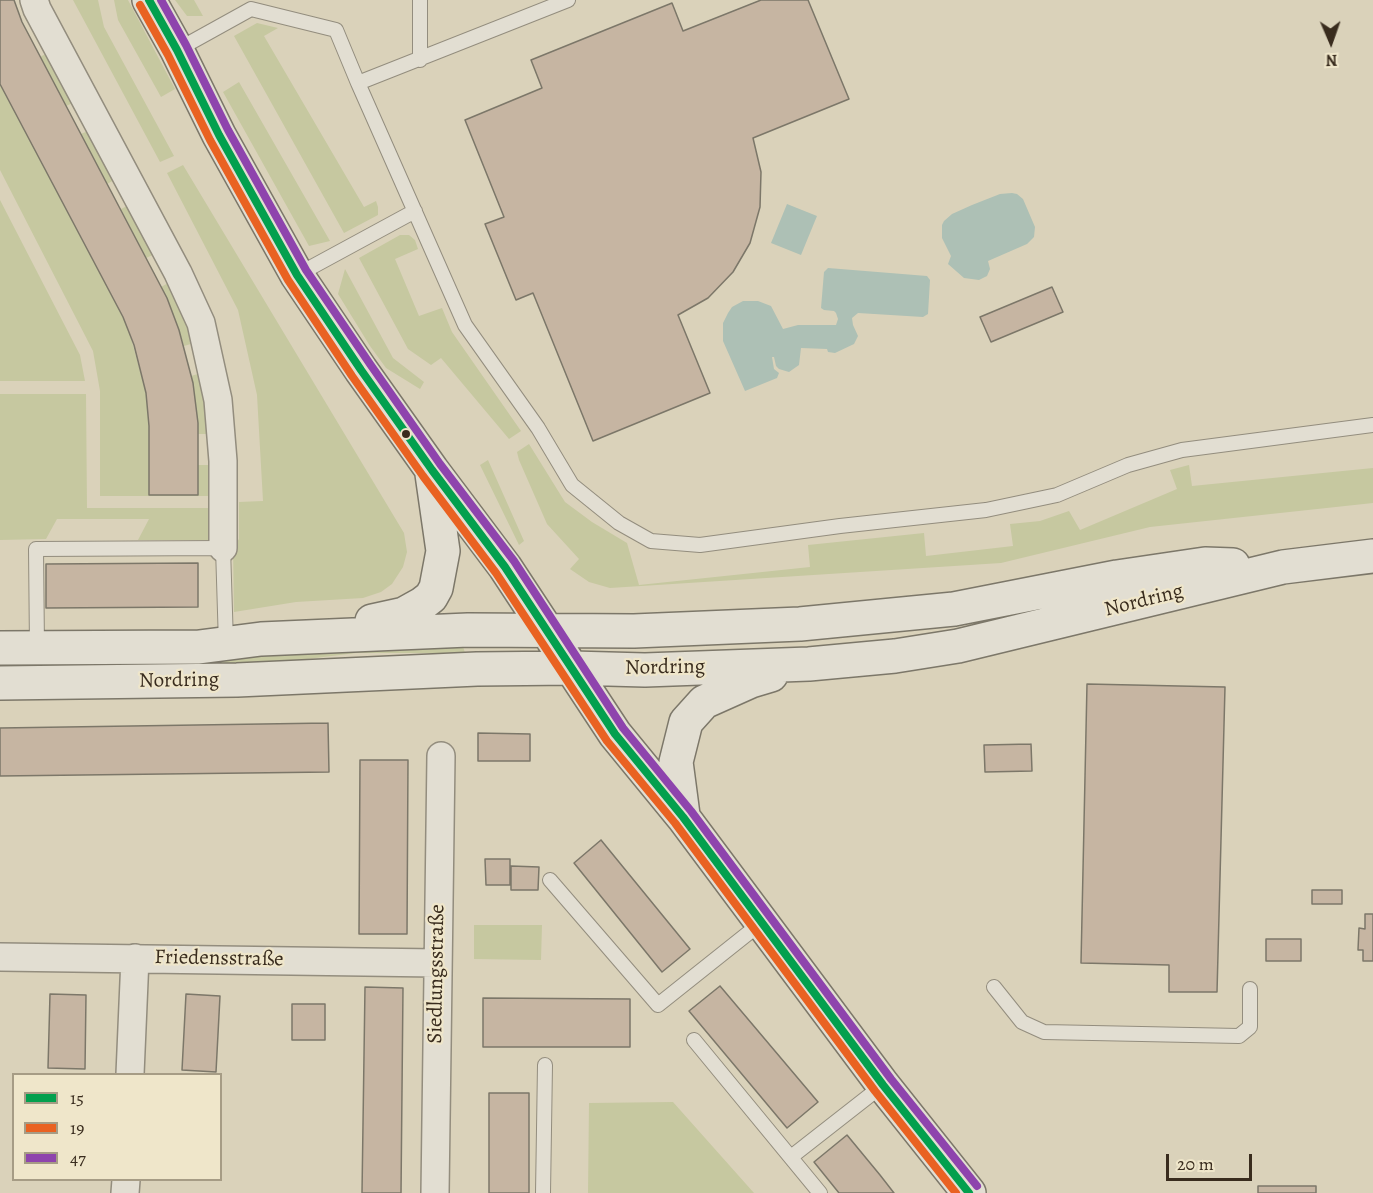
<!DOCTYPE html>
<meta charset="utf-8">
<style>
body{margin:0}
#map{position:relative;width:1373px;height:1193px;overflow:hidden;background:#dad2ba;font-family:Alegreya,serif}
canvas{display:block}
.legend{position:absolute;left:12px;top:1073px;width:210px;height:108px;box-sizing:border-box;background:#efe6ca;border:2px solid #a69c85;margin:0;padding:8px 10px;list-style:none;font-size:18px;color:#392c1e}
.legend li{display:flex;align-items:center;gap:12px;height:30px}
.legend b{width:30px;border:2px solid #a69c85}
.north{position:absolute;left:1301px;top:12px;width:60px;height:60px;-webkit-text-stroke:4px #efe6ca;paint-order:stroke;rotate:178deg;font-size:16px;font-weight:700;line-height:24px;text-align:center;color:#392c1e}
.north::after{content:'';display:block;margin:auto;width:21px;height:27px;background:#392c1e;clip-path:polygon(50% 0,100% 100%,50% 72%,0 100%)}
.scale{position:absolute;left:1166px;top:1154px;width:86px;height:27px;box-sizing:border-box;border:3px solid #392c1e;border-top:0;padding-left:8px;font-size:18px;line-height:21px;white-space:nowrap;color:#392c1e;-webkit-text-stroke:4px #efe6ca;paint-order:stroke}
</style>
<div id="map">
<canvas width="1373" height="1193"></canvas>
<ul class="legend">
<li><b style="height:8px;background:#03a04e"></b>15</li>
<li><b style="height:8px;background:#e96222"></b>19</li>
<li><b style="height:8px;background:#8e44ad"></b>47</li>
</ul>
<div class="north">N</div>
<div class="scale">20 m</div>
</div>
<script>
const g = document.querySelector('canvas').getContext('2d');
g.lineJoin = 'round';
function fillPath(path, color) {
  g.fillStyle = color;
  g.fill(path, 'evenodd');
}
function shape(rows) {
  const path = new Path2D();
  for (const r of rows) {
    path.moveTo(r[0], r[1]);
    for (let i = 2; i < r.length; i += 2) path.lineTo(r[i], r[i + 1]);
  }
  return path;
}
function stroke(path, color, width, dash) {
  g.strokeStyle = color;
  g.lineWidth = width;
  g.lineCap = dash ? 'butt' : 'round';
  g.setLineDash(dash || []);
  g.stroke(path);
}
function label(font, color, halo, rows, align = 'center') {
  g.font = font + ' Alegreya,serif';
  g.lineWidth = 4.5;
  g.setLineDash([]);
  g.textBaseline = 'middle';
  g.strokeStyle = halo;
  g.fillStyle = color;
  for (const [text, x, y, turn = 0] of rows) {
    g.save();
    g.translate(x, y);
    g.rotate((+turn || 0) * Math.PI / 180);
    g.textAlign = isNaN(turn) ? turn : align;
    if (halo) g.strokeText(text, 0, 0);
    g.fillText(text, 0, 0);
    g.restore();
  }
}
fillPath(shape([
 [73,0,98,0,104,27,174,156,160,162],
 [114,0,128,0,175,89,161,97,118,20],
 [175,0,194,0,203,16,187,16],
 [257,23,278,28,264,36,364,207,376,201,378,207,378,215,344,233,234,36],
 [49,52,75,102,66,106,40,57],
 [239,82,330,241,309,246,223,92],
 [0,84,123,317,129,331,146,393,149,426,149,495,198,465,209,465,209,496,100,496,100,391,93,351,0,170],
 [90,130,116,179,107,184,81,134],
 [183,165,404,533,407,552,403,567,392,584,381,592,363,598,296,602,234,612,233,548,239,539,239,502,263,501,257,395,238,310,167,173],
 [0,200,80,355,85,381,0,381],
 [129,205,155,254,146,258,121,209],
 [400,235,409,235,415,240,418,249,395,259,419,316,442,308,452,332,521,431,509,439,441,358,431,365,408,349,359,258],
 [345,269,393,358,424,382,420,389,386,368,370,346,338,294],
 [170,282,189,327,194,343,184,346,179,330,161,287],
 [201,373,208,434,198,434,191,376],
 [0,394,86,394,87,508,210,508,211,540,138,540,149,519,57,519,46,539,0,540],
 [529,444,565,502,592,522,627,543,639,585,810,567,808,545,924,533,926,556,1013,546,1010,524,1040,521,1069,511,1080,530,1177,489,1170,470,1189,465,1192,486,1373,468,1373,503,1150,527,1001,563,610,588,589,582,570,569,579,559,547,524,519,460,517,452],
 [488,460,524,541,519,545,480,465],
 [462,643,465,653,356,653,226,669,0,673,0,660,298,647],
 [474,925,542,925,541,960,474,959],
 [673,1102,754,1193,588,1193,589,1103]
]), '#c6c8a0');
fillPath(shape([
 [1012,193,1017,194,1023,199,1035,227,1034,237,1027,244,988,261,990,269,987,276,979,280,964,278,948,264,951,256,942,238,942,225,944,221,952,214,972,205,1000,194],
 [787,204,817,216,801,255,771,243],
 [828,268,927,276,930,280,928,314,923,317,858,313,852,318,853,325,858,336,854,344,835,353,828,352,827,349,801,348,799,365,789,372,779,369,776,366,774,357,772,357,774,369,779,373,777,378,745,391,723,341,723,323,728,313,732,307,743,301,758,301,771,306,783,329,798,325,836,325,838,319,836,313,834,311,824,310,821,308,824,272]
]), '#adc0b5');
const building = shape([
 [0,0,14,0,22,22,167,298,179,330,193,383,198,423,198,495,149,495,149,426,146,393,134,345,123,317,0,84,0,0],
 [761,0,808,0,849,99,753,138,761,172,760,207,750,243,733,272,708,298,678,315,710,393,593,441,533,293,516,300,485,224,504,217,465,120,542,88,531,60,672,3,683,31,761,0],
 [1052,287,1063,312,991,342,980,317,1052,287],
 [198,563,198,607,46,608,46,564,198,563],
 [1087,684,1225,687,1217,992,1169,992,1169,965,1081,963,1087,684],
 [328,723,329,772,0,776,0,728,328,723],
 [478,733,530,734,530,761,478,761,478,733],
 [1031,744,1032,771,985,772,984,745,1031,744],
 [360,760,408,760,407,934,359,934,360,760],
 [601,840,690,949,662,972,574,863,601,840],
 [485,859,510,859,510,885,486,885,485,859],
 [511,866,539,867,538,890,511,890,511,866],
 [1312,890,1342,890,1342,904,1312,904,1312,890],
 [1365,914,1373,914,1373,961,1363,961,1363,950,1358,950,1359,928,1365,929,1365,914],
 [1266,939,1301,939,1301,961,1266,961,1266,939],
 [720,986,818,1102,787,1128,689,1011,720,986],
 [365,987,403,988,401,1193,362,1193,365,987],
 [50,994,86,995,85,1069,48,1068,50,994],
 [186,994,220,996,216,1072,182,1070,186,994],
 [483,998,630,999,630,1047,483,1047,483,998],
 [292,1004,325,1004,325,1040,292,1040,292,1004],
 [489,1093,529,1093,529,1193,489,1193,489,1093],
 [847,1135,880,1175,894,1193,839,1193,814,1162,847,1135],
 [1258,1186,1316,1186,1316,1193,1258,1193,1258,1186]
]);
fillPath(building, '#c6b5a2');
stroke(building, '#7c7769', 1.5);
const lane = shape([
 [568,0,358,83,465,325,538,428,572,485,619,523,651,541,700,545,840,526,986,510,1057,495,1128,465,1182,450,1373,425],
 [177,50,251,9,336,30,358,83],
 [420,60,420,0],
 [297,275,415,211],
 [37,647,36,549,223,548,226,644],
 [550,880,658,1005,761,923],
 [994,987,1022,1022,1044,1032,1239,1036,1250,1027,1250,989],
 [694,1040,820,1193],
 [791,1157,883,1085],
 [543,1193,545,1065]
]);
const street = shape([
 [34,0,37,9,178,273,201,323,218,400,223,461,223,548],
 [0,957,437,963],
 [130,1074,135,958],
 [125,1193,126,1180],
 [435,1193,441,756]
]);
const secondary = shape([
 [149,0,177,50,219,135,297,275,361,370,432,470,505,567,615,734,683,817,883,1085,969,1193],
 [372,621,404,614,422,604,431,597,436,588,443,551,432,474],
 [0,648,199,647,261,639,468,630,634,631,800,624,954,609,1117,577,1205,564,1233,565],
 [0,683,237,680,477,669,572,668,645,670,809,664,895,656,958,646,1283,567,1373,556],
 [683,815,676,762,686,722,704,702,751,681,771,675]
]);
stroke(lane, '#938d7e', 16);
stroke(street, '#938d7e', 30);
stroke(secondary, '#7c7769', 36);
stroke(lane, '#e2ded2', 14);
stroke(street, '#e2ded2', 27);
stroke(secondary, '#e2ded2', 33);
stroke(shape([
 [149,0,177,50,219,135,297,275,361,370,432,470,505,567,615,734,683,817,883,1085,969,1193]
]), '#03a04e', 8);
stroke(shape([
 [140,5,168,55,210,140,288,280,352,376,423,476,496,573,607,741,675,823,875,1091,956,1193]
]), '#e96222', 8);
stroke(shape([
 [161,0,186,45,228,130,306,270,370,364,440,464,514,561,623,728,691,811,891,1079,977,1186]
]), '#8e44ad', 8);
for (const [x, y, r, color] of [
 [406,434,5,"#392c1e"]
]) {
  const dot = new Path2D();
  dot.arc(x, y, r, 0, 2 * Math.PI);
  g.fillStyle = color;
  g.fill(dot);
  stroke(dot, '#efe6ca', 2);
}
label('21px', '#392c1e', '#efe6ca', [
 ["Nordring",1144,601,-14],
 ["Nordring",665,668,-1],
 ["Nordring",179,681,-1],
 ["Friedensstraße",219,959,1],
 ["Siedlungsstraße",437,974,-89]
]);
</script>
